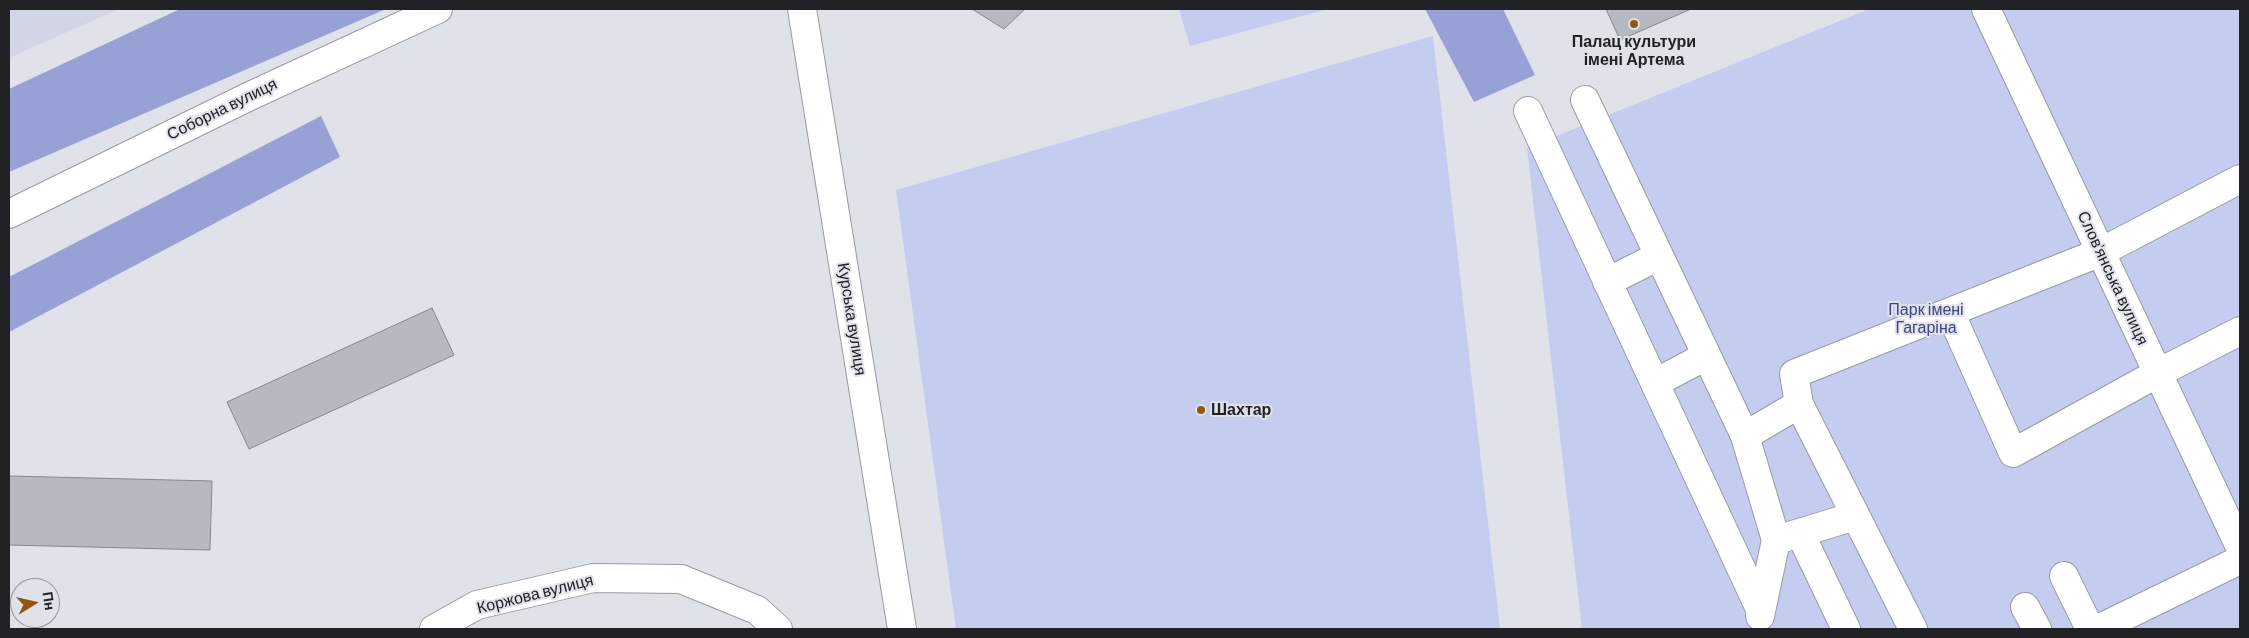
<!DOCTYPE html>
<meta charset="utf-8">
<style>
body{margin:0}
#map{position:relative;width:2249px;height:638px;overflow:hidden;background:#e0e2ea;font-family:Barlow,sans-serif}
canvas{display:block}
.frame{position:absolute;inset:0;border:10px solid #212225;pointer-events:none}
.north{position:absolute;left:10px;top:578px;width:50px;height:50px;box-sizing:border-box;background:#e0e2ea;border:1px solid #94959b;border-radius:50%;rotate:81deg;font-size:14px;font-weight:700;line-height:20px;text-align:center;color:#212225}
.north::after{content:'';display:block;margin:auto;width:18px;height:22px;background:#90580f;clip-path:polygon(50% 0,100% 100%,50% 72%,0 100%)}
</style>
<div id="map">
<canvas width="2249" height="638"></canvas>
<div class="frame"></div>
<div class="north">Пн</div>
</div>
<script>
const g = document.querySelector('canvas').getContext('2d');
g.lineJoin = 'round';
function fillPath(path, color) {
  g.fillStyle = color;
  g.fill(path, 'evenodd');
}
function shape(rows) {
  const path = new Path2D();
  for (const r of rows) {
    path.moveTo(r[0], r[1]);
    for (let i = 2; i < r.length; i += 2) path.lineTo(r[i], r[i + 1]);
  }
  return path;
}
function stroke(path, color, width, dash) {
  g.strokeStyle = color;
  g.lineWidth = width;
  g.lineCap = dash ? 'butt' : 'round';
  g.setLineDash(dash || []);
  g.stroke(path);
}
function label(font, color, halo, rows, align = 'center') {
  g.font = font + ' Barlow,sans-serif';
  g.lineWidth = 4;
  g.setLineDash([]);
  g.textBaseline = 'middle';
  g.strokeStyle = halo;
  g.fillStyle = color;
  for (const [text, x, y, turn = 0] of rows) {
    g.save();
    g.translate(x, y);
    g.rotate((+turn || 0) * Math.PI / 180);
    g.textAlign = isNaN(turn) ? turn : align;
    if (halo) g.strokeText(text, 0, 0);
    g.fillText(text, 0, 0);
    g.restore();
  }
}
fillPath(shape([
 [9,9,119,9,9,58]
]), '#d2d5e5');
fillPath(shape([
 [1179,9,1328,9,1190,46],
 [1869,9,2240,9,2240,629,1582,629,1527,148],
 [1433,36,1500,629,956,629,896,190]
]), '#c4ccf0');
fillPath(shape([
 [180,9,386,9,9,172,9,89],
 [1425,9,1503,9,1535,75,1474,102],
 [321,116,340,157,9,332,9,277]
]), '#98a1d6');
const building = shape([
 [972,9,1025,9,1004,29,972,9],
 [1606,9,1691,9,1620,40,1606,9],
 [432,308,454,355,249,449,227,402,432,308],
 [9,476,212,481,210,550,9,545,9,476]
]);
fillPath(building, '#b7b9c1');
stroke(building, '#84868d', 1);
const minor = shape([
 [802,9,902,629],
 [1986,9,2240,547],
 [1585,100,1745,436,1799,404,1794,374,1950,312,2013,453,2158,373,2240,331],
 [1528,111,1761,611],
 [9,214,250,96,438,9],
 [1607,282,1659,256],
 [1950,312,2101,252,2240,179],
 [1655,383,1706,356],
 [1799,404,1913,629],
 [1745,436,1776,540,1760,616],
 [1800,533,1846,629],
 [1783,538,1855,516],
 [2064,576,2090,629],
 [2025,607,2037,629],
 [434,629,477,605,593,578,681,579,757,610,778,629],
 [2098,629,2240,560]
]);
stroke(minor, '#989aa2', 30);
stroke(minor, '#fff', 28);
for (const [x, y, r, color] of [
 [1634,24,5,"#90580f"],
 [1201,410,5,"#90580f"]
]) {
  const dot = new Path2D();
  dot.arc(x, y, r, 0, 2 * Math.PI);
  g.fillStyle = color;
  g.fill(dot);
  stroke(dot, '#e0e2ea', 2);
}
label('bold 16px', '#212225', '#e0e2ea', [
 ["Палац культури",1634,42],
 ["імені Артема",1634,60],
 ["Шахтар",1211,410,"left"]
]);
label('16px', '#212225', '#e0e2ea', [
 ["Соборна вулиця",222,109,-26],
 ["Слов'янська вулиця",2113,278,65],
 ["Курська вулиця",852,319,81],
 ["Коржова вулиця",535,594,-14]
]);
label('16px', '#3e4586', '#e0e2ea', [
 ["Парк імені",1926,310],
 ["Гагаріна",1926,328]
]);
</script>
